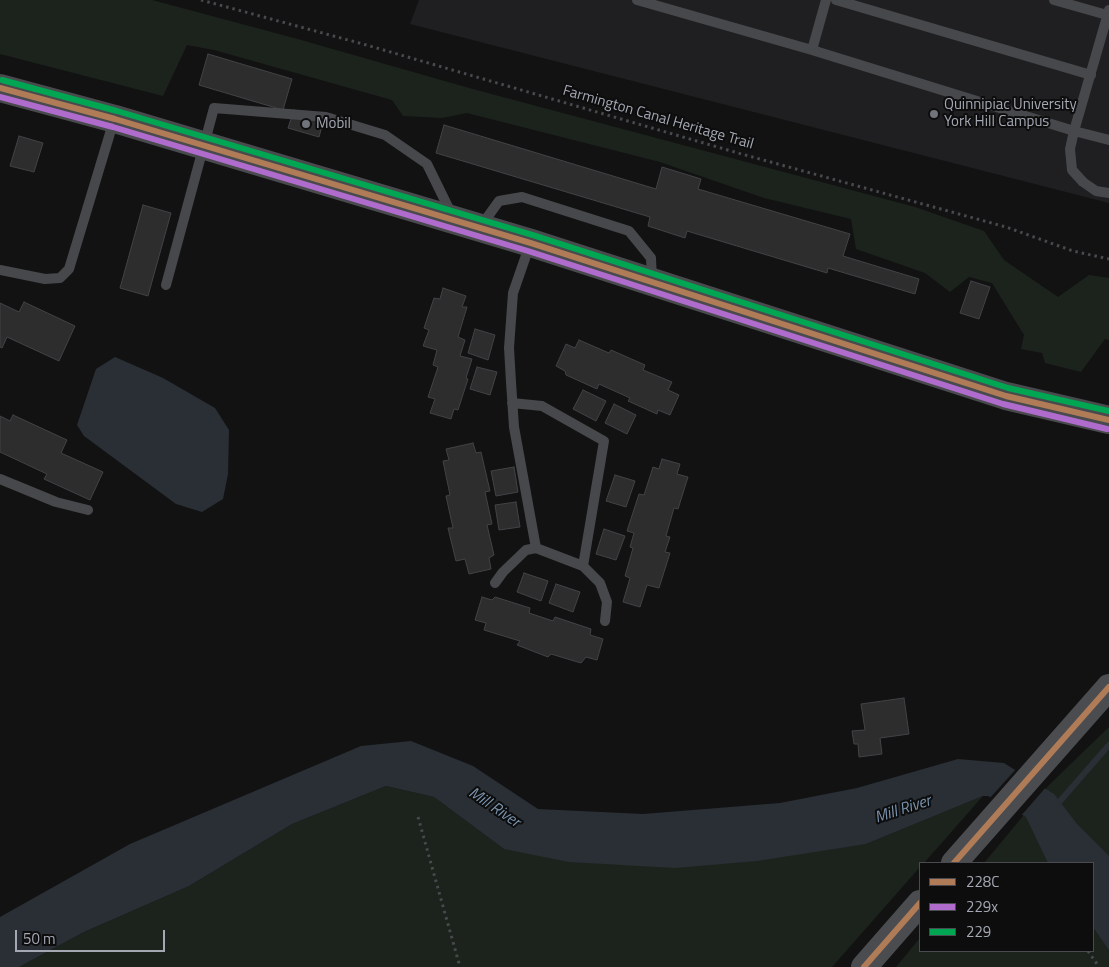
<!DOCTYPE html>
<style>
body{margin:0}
#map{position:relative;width:1109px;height:967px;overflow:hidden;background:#121213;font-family:"Titillium Web",sans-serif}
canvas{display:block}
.legend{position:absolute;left:919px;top:862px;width:175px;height:90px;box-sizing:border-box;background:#0d0d0e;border:1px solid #494b50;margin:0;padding:6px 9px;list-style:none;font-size:15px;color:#a4a8b3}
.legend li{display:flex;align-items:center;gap:10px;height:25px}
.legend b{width:25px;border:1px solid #494b50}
.scale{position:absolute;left:15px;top:930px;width:150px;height:22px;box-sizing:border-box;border:2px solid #a4a8b3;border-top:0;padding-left:6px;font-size:15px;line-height:18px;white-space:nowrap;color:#a4a8b3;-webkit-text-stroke:4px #0d0d0e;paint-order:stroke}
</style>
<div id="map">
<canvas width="1109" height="967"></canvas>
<ul class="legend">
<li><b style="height:6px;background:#b07c57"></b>228C</li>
<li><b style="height:6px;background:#b06ccc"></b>229x</li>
<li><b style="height:6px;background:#00a651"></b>229</li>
</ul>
<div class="scale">50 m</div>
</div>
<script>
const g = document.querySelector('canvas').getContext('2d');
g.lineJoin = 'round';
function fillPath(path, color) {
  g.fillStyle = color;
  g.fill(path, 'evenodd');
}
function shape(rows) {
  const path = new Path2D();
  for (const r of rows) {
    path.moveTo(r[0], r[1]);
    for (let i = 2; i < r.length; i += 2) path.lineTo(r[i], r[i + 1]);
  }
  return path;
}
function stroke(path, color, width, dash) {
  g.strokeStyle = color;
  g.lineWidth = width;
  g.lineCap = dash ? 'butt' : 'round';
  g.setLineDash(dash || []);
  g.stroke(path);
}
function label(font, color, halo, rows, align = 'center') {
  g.font = font + ' "Titillium Web",sans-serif';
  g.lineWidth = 4;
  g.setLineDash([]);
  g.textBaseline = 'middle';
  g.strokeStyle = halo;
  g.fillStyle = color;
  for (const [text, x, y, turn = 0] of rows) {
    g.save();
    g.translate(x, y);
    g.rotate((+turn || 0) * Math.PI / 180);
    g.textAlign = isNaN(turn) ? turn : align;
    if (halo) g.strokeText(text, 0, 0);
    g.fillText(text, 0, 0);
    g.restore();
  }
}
fillPath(shape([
 [419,0,1109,0,1109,203,410,24]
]), '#1f1f21');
fillPath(shape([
 [0,0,152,0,294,38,469,88,915,207,984,231,1004,260,1058,297,1089,275,1109,278,1109,340,1105,339,1081,372,1045,363,1042,353,1021,349,1024,335,992,283,969,277,950,292,925,273,856,249,851,219,764,198,660,162,467,113,442,118,403,116,392,100,214,50,187,45,163,96,0,54],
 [1109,727,1109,967,896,967,920,938,920,951,1093,951,1093,863,984,863,1048,786],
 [386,786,434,797,504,849,866,844,983,796,924,863,920,863,920,867,832,967,19,967,84,932,189,886,292,824]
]), '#1c231d');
fillPath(shape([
 [115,357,163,378,215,408,229,430,228,474,223,499,202,512,176,504,84,436,77,425,96,369],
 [411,741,473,766,538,809,643,814,780,803,857,788,958,759,1004,763,1054,794,1077,824,1109,856,1109,950,1093,927,1093,863,1048,863,1026,817,988,796,983,796,866,844,757,861,675,868,569,862,504,849,434,797,386,786,292,824,189,886,84,932,19,967,0,967,0,917,130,844,361,746]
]), '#292f35');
fillPath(shape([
 [1017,768,1047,786,1020,817,989,799]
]), '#121213');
stroke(shape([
 [1054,808,1109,745]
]), '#292f35', 6);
const building = shape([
 [208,54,292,79,283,110,199,85,208,54],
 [294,110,324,119,319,137,288,128,294,110],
 [444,125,656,189,662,167,701,179,698,189,850,234,843,256,919,279,915,294,828,268,827,273,687,231,685,238,648,226,650,217,436,153,444,125],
 [19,136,43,143,34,172,10,166,19,136],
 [143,205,171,213,148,296,120,288,143,205],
 [971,281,990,287,979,319,960,313,971,281],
 [443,288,466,296,462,307,467,307,458,337,465,340,460,356,472,359,466,378,468,379,458,410,454,409,451,419,430,413,435,399,428,397,438,367,433,365,437,350,423,346,429,330,424,328,434,298,440,299,443,288],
 [24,302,75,326,59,361,7,337,2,348,0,347,0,303,19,312,24,302],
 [475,329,495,335,488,360,468,353,475,329],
 [579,340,609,353,611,350,645,365,643,370,672,382,668,390,679,395,670,415,658,410,657,414,628,401,630,398,599,384,597,389,566,375,565,371,556,366,566,344,575,348,579,340],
 [477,367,497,372,490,395,470,389,477,367],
 [583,390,606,401,596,421,573,409,583,390],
 [614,404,636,415,627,434,605,423,614,404],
 [13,415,67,440,61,453,103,472,90,500,44,479,47,474,0,452,0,416,10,421,13,415],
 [473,443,476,453,481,452,490,491,485,492,492,524,487,525,494,555,489,558,491,569,469,574,465,559,456,561,448,528,453,528,446,496,450,495,443,461,449,460,446,449,473,443],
 [662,459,680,464,677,474,688,477,678,509,674,508,666,536,670,537,665,552,670,553,659,588,647,585,640,607,623,602,630,578,625,576,633,548,630,547,634,533,627,531,639,494,644,495,653,467,659,469,662,459],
 [514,467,518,492,496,496,491,471,514,467],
 [615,475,635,481,626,507,606,501,615,475],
 [516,502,520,527,499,530,495,505,516,502],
 [604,529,625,536,616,560,596,554,604,529],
 [524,573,548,581,541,601,517,592,524,573],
 [556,584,580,592,573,612,549,603,556,584],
 [482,597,492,600,495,597,530,608,529,613,553,621,555,617,591,629,590,635,603,639,597,660,586,657,581,663,551,654,548,657,517,645,520,641,484,630,486,623,475,620,482,597],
 [904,698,909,734,880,738,882,754,859,757,858,744,854,744,852,731,865,730,861,704,904,698]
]);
fillPath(building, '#2d2d2e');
stroke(building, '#424346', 1);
stroke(shape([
 [201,0,363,44,738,153,1006,227,1073,251,1109,259],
 [418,817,460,967],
 [1088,951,1099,967]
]), '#48494d', 3, [2.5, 4]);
stroke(shape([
 [637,0,812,50],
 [826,0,812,50,1074,131,1109,10],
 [836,0,1091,75],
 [1054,0,1107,15],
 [1109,140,1074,131,1070,149,1072,170,1083,182,1096,191,1109,193],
 [481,226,499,201,522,197,629,231,651,258,652,280],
 [0,270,45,279,60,278,69,269,114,120],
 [166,285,214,108,326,117,385,135,427,164,452,215],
 [512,403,542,406,604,441,583,566,536,548,514,427,511,382,509,348,513,293,530,244],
 [0,479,56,502,88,510],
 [583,566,600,583,607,602,605,621],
 [495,583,503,572,526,550,536,548]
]), '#47484b', 10);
stroke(shape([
 [954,863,1109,687],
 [864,967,920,903]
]), '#4b4c4f', 26);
stroke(shape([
 [0,88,115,119,531,243,1006,396,1109,420]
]), '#494a4d', 28);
stroke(shape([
 [0,88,115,119,531,243,1006,396,1109,420],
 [954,863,1109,687],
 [864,967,920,903]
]), '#b07c57', 6);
stroke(shape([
 [0,97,113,127,528,251,1003,404,1107,429]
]), '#b06ccc', 6);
stroke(shape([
 [2,80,117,111,533,235,1008,388,1109,411]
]), '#00a651', 6);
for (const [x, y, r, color] of [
 [934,114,5,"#71747b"],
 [306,124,5,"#71747b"]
]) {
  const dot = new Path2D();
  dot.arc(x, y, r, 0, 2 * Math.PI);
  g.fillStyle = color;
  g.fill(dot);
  stroke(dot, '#0d0d0e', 2);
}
label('15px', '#a4a8b3', '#0d0d0e', [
 ["Quinnipiac University",944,105],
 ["York Hill Campus",944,122],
 ["Mobil",316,124]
], 'left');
label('15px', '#a4a8b3', '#0d0d0e', [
 ["Farmington Canal Heritage Trail",658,118,16]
]);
label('italic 16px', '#7b94ae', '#0d0d0e', [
 ["Mill River",494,808,34],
 ["Mill River",903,810,-18]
]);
</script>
